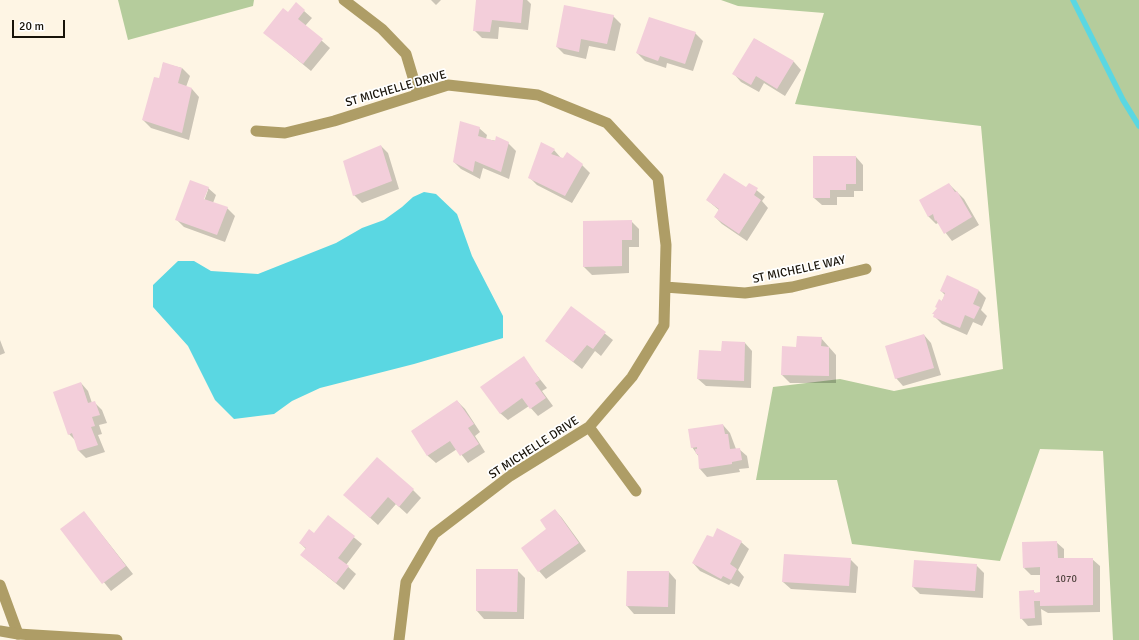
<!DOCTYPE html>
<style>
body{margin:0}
#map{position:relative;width:1139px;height:640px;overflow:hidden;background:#fef5e4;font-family:Signika,sans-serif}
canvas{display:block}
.scale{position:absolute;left:12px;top:20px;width:53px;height:18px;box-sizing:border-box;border:2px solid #181309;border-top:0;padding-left:5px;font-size:12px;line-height:14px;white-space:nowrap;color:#181309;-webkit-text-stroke:3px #fff;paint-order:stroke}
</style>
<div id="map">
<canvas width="1139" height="640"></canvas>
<div class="scale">20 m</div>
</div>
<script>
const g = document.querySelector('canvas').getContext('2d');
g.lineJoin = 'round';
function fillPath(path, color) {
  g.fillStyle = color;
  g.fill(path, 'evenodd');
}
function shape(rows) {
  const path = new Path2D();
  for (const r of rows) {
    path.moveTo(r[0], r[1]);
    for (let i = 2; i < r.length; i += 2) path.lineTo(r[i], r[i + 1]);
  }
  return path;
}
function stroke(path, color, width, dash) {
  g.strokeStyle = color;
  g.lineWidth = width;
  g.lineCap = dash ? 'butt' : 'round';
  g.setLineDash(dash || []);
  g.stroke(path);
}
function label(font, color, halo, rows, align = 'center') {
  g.font = font + ' Signika,sans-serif';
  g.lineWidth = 3.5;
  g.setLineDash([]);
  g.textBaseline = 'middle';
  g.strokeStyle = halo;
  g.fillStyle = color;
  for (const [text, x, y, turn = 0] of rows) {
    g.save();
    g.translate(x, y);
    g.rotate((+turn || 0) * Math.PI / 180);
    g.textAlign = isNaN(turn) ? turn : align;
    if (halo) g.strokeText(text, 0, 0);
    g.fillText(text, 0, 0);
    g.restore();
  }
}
fillPath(shape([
 [118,0,254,0,253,6,128,40],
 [721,0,1139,0,1139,640,1113,640,1103,451,1040,449,1000,561,852,544,837,480,756,480,773,387,840,379,894,391,1003,369,981,126,795,104,824,13,738,6]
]), '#b5cc9c');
fillPath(shape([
 [424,192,436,194,457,214,472,256,503,316,503,338,414,364,320,388,292,401,274,414,234,419,215,400,188,346,153,307,153,285,178,261,194,261,211,271,258,274,336,243,362,228,384,220,402,207,413,197]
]), '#5ad7e2');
fillPath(shape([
 [431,0,441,0,436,5],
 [477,0,527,0,531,4,528,30,499,27,498,39,482,38,474,30],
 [296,4,312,18,305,26,330,48,311,71,265,33,288,14],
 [613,16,621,24,615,51,589,46,586,59,564,54,557,47],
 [695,33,703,41,693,71,667,63,666,68,645,61,637,53],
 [755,39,794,62,801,70,785,96,764,83,759,92,741,82,734,74],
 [163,63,182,68,190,76,186,87,192,89,199,97,189,140,151,128,143,120,160,79],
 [479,128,487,135,486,139,508,143,516,151,509,179,483,168,480,179,461,169,454,162],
 [381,146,388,153,399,189,362,203,354,195],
 [554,150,561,158,582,165,590,173,572,203,537,185,530,178],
 [856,157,863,165,863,191,854,191,854,197,837,197,837,205,822,205,814,198],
 [749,184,765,197,762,201,768,208,747,241,722,224,715,217,719,210,707,200,746,189],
 [949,184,964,199,979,225,952,241,938,223,936,224,928,216],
 [208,188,216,195,213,203,227,208,235,216,225,242,184,227,177,220],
 [206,190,208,190,203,204,202,203],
 [631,221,639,229,639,247,629,247,629,273,592,275,584,267,584,222],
 [947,277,979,291,986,298,981,310,987,316,982,326,973,322,967,335,942,324,934,316,945,295,941,291],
 [571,307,613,340,601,356,595,351,582,369,546,341],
 [924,335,931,343,941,375,903,386,896,378],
 [821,338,836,355,836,383,790,383,782,375],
 [0,340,5,353,0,355],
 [745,343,752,351,751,388,706,386,698,379],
 [523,358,547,388,542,391,553,406,538,416,529,406,508,420,500,413],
 [81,383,88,391,92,403,94,402,102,410,107,423,99,425,102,434,98,435,105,452,86,458,79,451,75,440,69,434],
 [457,401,465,409,480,432,475,436,485,452,468,463,457,449,436,463,428,456,412,431],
 [723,425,730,433,736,449,739,449,747,456,749,468,739,469,740,472,707,477,700,469,699,457,692,447],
 [413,490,421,498,407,514,396,504,378,525,345,495],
 [555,510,562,518,586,551,546,579,539,571,548,530],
 [84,512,133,574,111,591,61,529],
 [328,516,362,544,346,565,356,574,344,590,301,555,306,549,300,543,314,535],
 [713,538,741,542,749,549,738,570,744,577,739,587,731,583,729,585,700,571,693,563],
 [1056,542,1064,549,1064,559,1092,559,1100,566,1100,612,1048,613,1041,609,1042,625,1028,626,1021,618,1033,591,1036,594,1041,593,1041,575,1031,575,1024,568],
 [850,559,858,567,856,593,791,589,783,582],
 [976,565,984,573,983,598,920,594,913,587],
 [517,570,525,578,524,619,484,619,477,611],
 [669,572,676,580,675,614,634,614,627,606]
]), '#0003');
stroke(shape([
 [1073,0,1123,100,1139,126]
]), '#5ad7e2', 5.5);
fillPath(shape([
 [476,0,523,0,521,23,492,20,490,32,473,31],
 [296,2,305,10,298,19,323,39,303,64,263,33,283,8,288,12],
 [564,5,614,15,607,44,581,39,579,52,556,47],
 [649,17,696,32,685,64,660,56,658,61,636,53],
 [754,38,794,61,777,89,756,76,751,85,732,74],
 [163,62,182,68,178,83,192,88,182,133,142,120,154,77,159,78],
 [460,121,480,127,478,136,495,141,496,136,509,142,501,172,475,161,473,172,453,162],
 [541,142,555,149,551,154,563,158,567,152,583,164,565,196,528,178],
 [381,145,392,181,353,196,343,161],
 [813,156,856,156,856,184,846,184,846,190,830,190,830,198,813,198],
 [724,173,746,187,749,183,758,188,754,195,761,200,739,234,714,217,719,209,706,200],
 [190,180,209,187,204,199,228,207,217,235,175,220],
 [949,183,955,192,957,191,972,217,944,234,936,220,935,221,933,214,928,217,919,200],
 [632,220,632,240,622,240,622,266,583,267,583,221],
 [947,275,979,290,973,304,980,307,974,319,965,315,960,328,933,317,934,314,932,314,937,308,935,307,939,299,942,301,945,293,940,291],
 [571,306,606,332,593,349,587,345,573,362,545,341],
 [924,334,934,368,895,379,885,346],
 [797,336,822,337,821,346,829,347,829,376,781,375,782,346,796,347],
 [722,341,745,342,744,381,697,379,699,350,721,351],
 [524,356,540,380,535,383,546,398,530,409,522,398,500,414,480,387],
 [81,382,88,403,95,401,100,415,92,417,95,426,91,427,98,445,78,451,72,433,68,435,53,392],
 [457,400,474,424,468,428,479,444,460,456,450,441,427,456,411,431],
 [723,424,725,434,728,434,730,449,740,448,742,460,732,462,732,464,699,469,698,454,696,454,695,449,697,449,697,447,691,448,688,429],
 [377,457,414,489,399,507,388,497,370,518,343,495],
 [555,509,579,543,538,572,521,548,546,529,540,520],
 [84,511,126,566,102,584,60,529],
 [328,515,355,536,338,558,349,566,336,583,300,555,306,548,299,543,309,529,314,533],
 [717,528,742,541,730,564,737,569,731,580,723,576,721,579,692,563,707,535,713,537],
 [1057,541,1058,558,1093,558,1093,605,1040,606,1040,601,1034,601,1035,618,1020,619,1019,591,1034,590,1034,593,1040,592,1040,567,1023,568,1022,542],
 [784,554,851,558,849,586,782,582],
 [914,560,977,564,975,591,912,587],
 [476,569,518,569,517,612,476,611],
 [627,571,669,571,668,607,626,606]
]), '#f3ceda');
stroke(shape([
 [344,0,382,29,406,54,418,94],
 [256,131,285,133,334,121,448,85,538,95,607,123,658,178,666,245,664,325,632,377,589,427,510,476,434,534,406,582,399,640],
 [665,287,745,293,792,287,866,269],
 [589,427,636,491],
 [0,585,18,634]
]), '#ae9d66', 11);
stroke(shape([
 [0,631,18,634,117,640]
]), '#ae9d66', 11);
label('10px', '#4f423d', null, [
 ["1070",1066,579]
]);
label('12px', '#181309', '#fff', [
 ["ST MICHELLE DRIVE",396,89,-16],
 ["ST MICHELLE WAY",799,270,-12],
 ["ST MICHELLE DRIVE",534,448,-33]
]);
</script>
